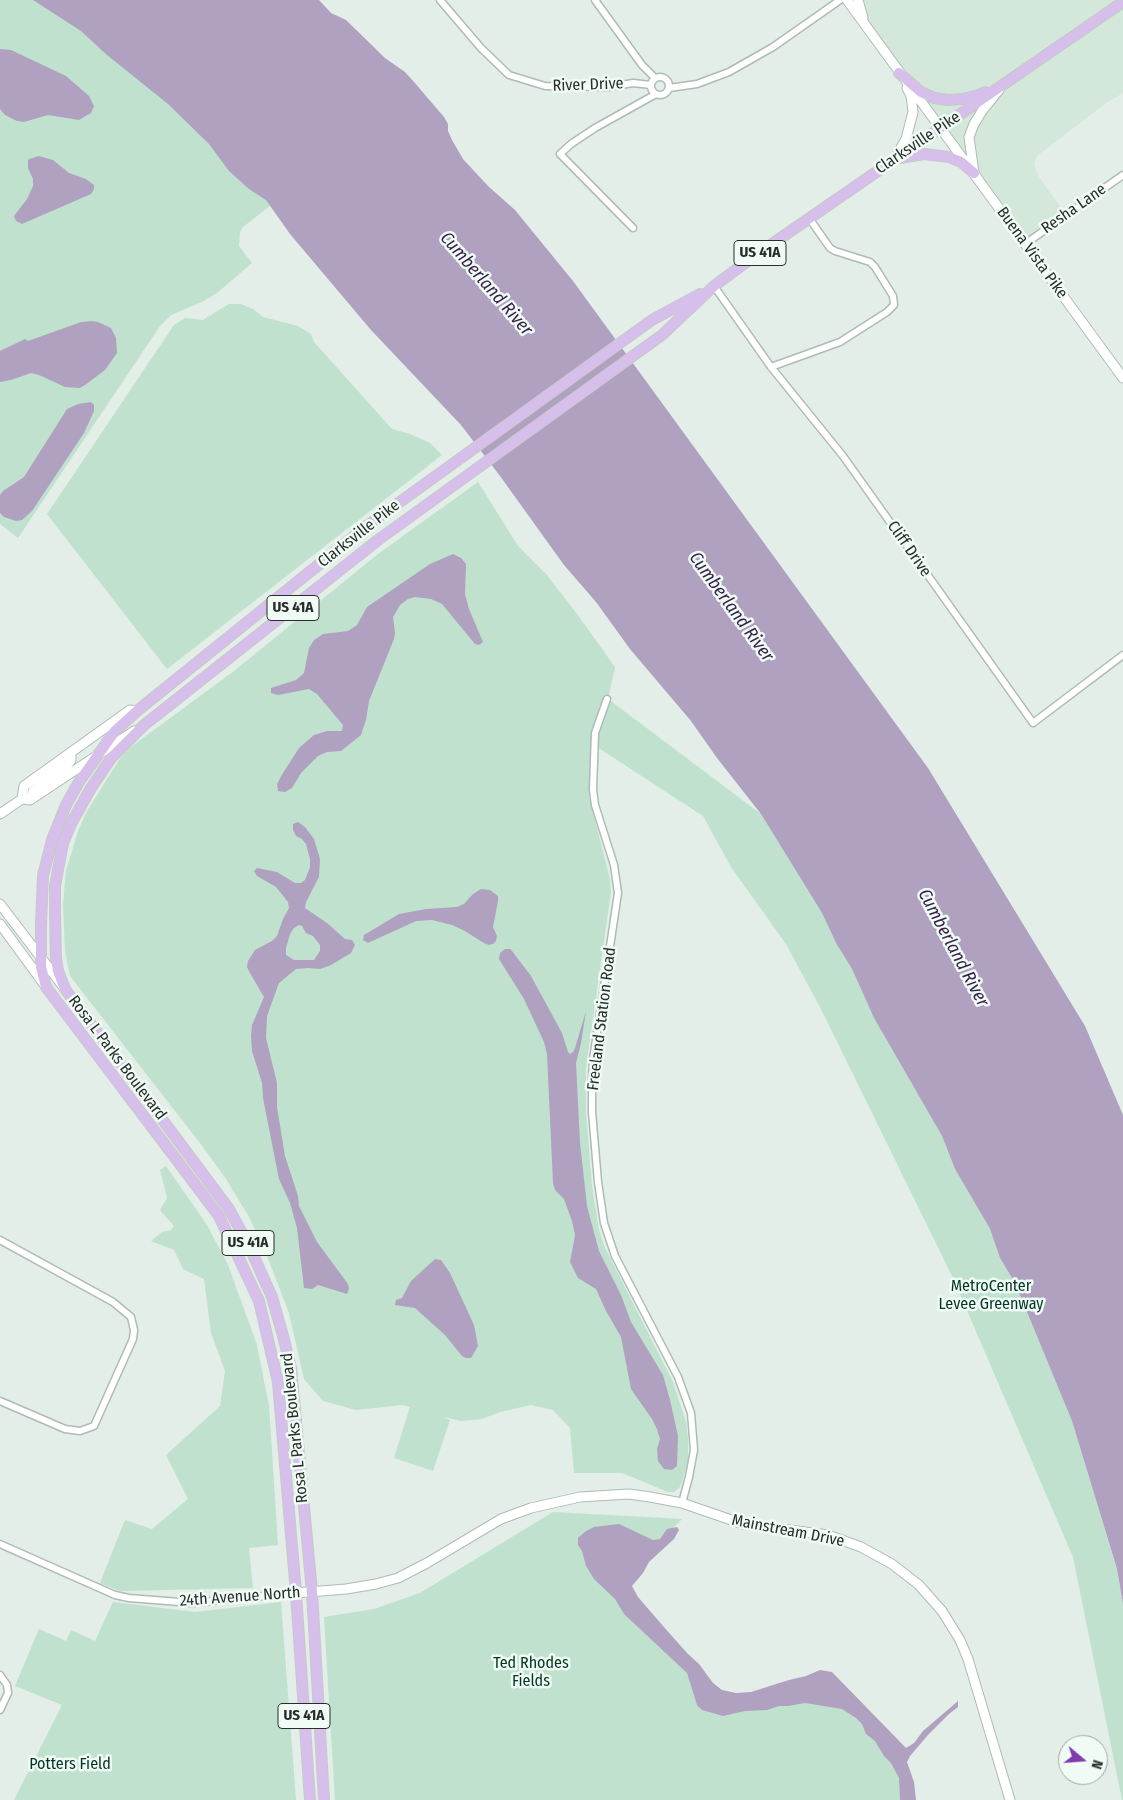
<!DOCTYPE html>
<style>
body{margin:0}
#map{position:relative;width:1123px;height:1800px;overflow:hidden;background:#e2eee7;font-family:"Fira Sans Condensed",sans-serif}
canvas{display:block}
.north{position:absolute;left:1058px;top:1735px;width:50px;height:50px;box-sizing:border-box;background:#effbf4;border:1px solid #a0a9a4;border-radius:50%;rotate:108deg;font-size:14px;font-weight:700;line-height:20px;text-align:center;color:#292e2b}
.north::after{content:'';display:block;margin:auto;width:18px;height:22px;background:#7e3cb0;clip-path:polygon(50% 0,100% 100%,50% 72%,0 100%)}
</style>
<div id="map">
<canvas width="1123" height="1800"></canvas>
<div class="north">N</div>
</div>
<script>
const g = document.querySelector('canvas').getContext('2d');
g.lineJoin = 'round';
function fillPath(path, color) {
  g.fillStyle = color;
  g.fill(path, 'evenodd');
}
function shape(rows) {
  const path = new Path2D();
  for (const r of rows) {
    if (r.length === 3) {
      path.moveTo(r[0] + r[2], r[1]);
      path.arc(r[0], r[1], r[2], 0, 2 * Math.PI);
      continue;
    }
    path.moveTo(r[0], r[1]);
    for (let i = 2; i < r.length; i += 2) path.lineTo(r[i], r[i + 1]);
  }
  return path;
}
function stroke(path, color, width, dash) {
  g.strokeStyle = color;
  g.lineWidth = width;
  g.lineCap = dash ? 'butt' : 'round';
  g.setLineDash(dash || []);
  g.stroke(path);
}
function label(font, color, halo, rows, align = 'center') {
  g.font = font + ' "Fira Sans Condensed",sans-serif';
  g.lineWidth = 5;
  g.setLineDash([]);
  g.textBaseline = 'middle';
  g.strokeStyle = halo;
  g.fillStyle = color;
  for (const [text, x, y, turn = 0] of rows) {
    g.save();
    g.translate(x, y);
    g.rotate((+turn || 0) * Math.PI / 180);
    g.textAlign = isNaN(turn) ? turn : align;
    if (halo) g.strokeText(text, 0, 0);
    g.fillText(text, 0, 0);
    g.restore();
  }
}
fillPath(shape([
 [847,0,1123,0,1123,93,1106,103,1037,156,1034,165,1039,177,1066,215,1025,244]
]), '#d3e7db');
fillPath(shape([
 [0,0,57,0,280,198,243,227,240,232,239,246,252,263,217,293,204,301,171,315,160,326,18,538,0,524],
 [229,304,241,304,253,309,263,317,298,326,311,334,314,342,392,429,410,434,430,443,442,455,167,669,47,514,174,325,185,318,203,320],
 [478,482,518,546,546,574,577,614,615,667,608,699,761,814,822,913,836,943,852,969,874,1018,942,1136,955,1169,990,1229,1000,1258,1015,1283,1072,1421,1117,1570,1123,1604,1123,1800,1122,1800,1073,1557,953,1278,821,1009,786,944,731,867,703,816,594,745,589,797,610,879,611,892,586,1067,586,1112,592,1186,599,1230,605,1248,673,1382,686,1422,688,1438,688,1463,680,1487,674,1492,668,1492,622,1473,574,1473,570,1428,553,1410,531,1405,500,1412,482,1419,461,1421,444,1417,450,1420,433,1471,394,1458,410,1407,402,1405,356,1410,323,1401,304,1379,289,1313,264,1248,249,1217,226,1179,203,1147,70,976,65,952,63,904,66,871,78,831,87,811,121,757,128,749,234,671,378,554],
 [166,1166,207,1225,228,1265,257,1345,269,1406,278,1545,249,1548,253,1588,120,1591,100,1583,125,1520,152,1529,188,1499,166,1455,220,1406,225,1371,211,1333,204,1279,183,1269,174,1250,151,1241,162,1232,171,1230,174,1226,160,1210,167,1198,160,1170],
 [553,1512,682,1519,622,1580,713,1695,759,1698,825,1681,893,1746,910,1800,335,1800,324,1617,374,1609,420,1593],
 [113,1602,195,1612,281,1602,296,1800,14,1800,62,1705,15,1686,39,1629,66,1641,71,1630,95,1641]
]), '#bfe1ce');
fillPath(shape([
 [33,0,319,0,331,13,346,20,385,58,405,72,414,82,444,117,448,124,448,131,452,140,463,159,488,186,515,210,573,281,928,768,1085,1026,1123,1115,1123,1604,1117,1569,1072,1421,1015,1283,1000,1258,990,1229,955,1169,942,1136,874,1018,852,969,836,943,822,913,761,814,717,758,691,721,630,649,596,602,564,565,500,476,461,425,371,330,290,234,266,200,249,189,229,171,209,144,168,104,107,55,81,31],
 [0,49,11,50,66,76,89,96,94,106,91,113,79,120,48,115,24,122,17,121,5,115,0,109],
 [39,156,53,160,69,173,86,179,94,185,94,189,91,194,22,224,16,221,14,216,27,199,33,186,33,179,28,168,28,161,29,159],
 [92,321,98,322,111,328,116,338,117,353,105,370,85,385,80,388,65,387,39,375,31,373,11,380,0,382,0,351,25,339,28,341,81,322],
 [91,402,94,405,94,411,84,433,32,511,22,520,16,521,4,517,0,513,0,495,3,491,24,477,67,409,78,404],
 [453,554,461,558,466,564,465,594,469,609,483,642,479,645,475,644,442,604,431,599,415,597,408,599,400,605,393,617,395,633,394,639,369,701,366,720,361,735,341,751,327,752,318,756,301,773,292,788,285,792,278,791,277,784,283,773,299,748,314,735,327,731,342,731,343,725,317,694,309,689,278,695,271,693,271,688,296,680,304,673,309,648,314,640,323,634,348,631,357,625,367,607,430,564],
 [298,822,305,827,314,839,320,859,319,877,306,902,305,908,327,923,345,939,352,940,355,945,351,953,331,965,320,969,308,968,296,969,279,983,267,1016,266,1038,277,1083,277,1107,285,1156,298,1196,299,1206,317,1242,348,1284,349,1289,347,1294,318,1285,312,1289,304,1288,297,1228,290,1203,279,1179,263,1098,262,1083,252,1051,251,1036,252,1025,264,997,250,973,247,967,248,961,255,950,272,941,277,936,283,919,289,908,288,902,276,887,257,876,254,871,257,868,277,872,295,883,301,883,305,880,310,867,310,859,306,844,302,839,296,836,293,830,293,824],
 [299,925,302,926,306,933,313,936,320,945,320,951,314,960,294,960,286,955,286,948,290,934,294,928],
 [481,889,490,890,498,896,498,901,493,927,497,936,496,941,493,944,489,945,484,943,463,930,452,925,432,920,416,921,368,943,363,940,364,935,399,914,426,909,457,907,464,904,473,894],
 [505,949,510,949,512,951,531,976,562,1033,568,1052,570,1054,573,1052,575,1048,586,1011,581,1043,576,1063,580,1143,587,1206,599,1251,621,1295,631,1322,663,1375,670,1400,678,1436,677,1466,672,1470,664,1469,658,1461,657,1449,660,1439,657,1429,652,1419,631,1389,621,1337,606,1311,596,1289,578,1278,570,1262,575,1235,572,1221,564,1199,555,1190,553,1183,547,1054,544,1042,524,999,499,959,500,953],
 [435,1259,441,1260,450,1273,474,1325,478,1346,471,1358,466,1358,462,1356,445,1335,415,1308,395,1305,396,1300,402,1298,411,1281],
 [619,1524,653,1540,660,1539,667,1529,677,1527,679,1530,674,1539,649,1562,643,1573,632,1586,638,1597,663,1626,687,1653,699,1664,713,1683,722,1690,736,1693,751,1692,789,1680,806,1676,820,1670,832,1672,906,1748,914,1743,923,1731,958,1701,958,1707,949,1714,928,1735,910,1756,907,1762,914,1782,916,1800,900,1800,899,1778,891,1763,884,1756,875,1741,866,1734,862,1724,856,1718,842,1709,805,1703,788,1706,779,1706,767,1710,745,1711,723,1716,702,1710,697,1705,687,1673,624,1614,615,1599,594,1579,586,1566,582,1551,578,1545,578,1538,586,1531,594,1527]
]), '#b0a1c0');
const minor = shape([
 [440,0,481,48,509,75,545,86,609,87,633,83,651,85],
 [595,0,642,65,655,78],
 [660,86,9],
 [669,88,697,84,729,72,773,47,840,0],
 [633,228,560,154,571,144,595,128,656,94],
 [1025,244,1123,175],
 [714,286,771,367,843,456,1033,723,1123,655],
 [771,367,840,342,887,312,894,305,893,296,875,267,870,262,835,251,830,248,809,218],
 [607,699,595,733,593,790,595,805,614,865,618,893,593,1060,592,1082,592,1112,598,1182,604,1223,615,1256,678,1377,691,1413,694,1450,689,1477,682,1503],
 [0,1240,113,1302,131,1317,134,1330,133,1339,94,1426,80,1431,65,1429,0,1401],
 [0,1544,115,1595,129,1598,192,1603,296,1593],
 [0,1675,7,1685,8,1693,0,1710]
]);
const tertiary = shape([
 [296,1593,346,1589,376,1584,398,1578,427,1563,501,1519,531,1508,580,1497,629,1494,650,1497,682,1503,743,1524,828,1535,861,1547,892,1564,919,1585,942,1611,960,1640,968,1659,1010,1800]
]);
const secondary = shape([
 [847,0,1123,378],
 [858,0,863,18],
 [894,160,906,139,913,112,911,96,907,88],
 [974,173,969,137,974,124,982,111,999,90],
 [31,798,33,791,68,764,71,760,71,752],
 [22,799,24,786,130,710,137,711],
 [0,814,22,799,30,800,134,731],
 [0,904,62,985],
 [0,924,44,984]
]);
const primary = shape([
 [899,73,921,92,934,98,948,100,962,99,975,96,985,92],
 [900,158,924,154,949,157,961,162,974,173],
 [310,1800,296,1593,278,1382,259,1301,219,1216,46,987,41,967,41,924,43,876,52,840,66,805,79,782,115,731,137,711,368,525,652,320,700,294],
 [324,1800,312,1592,291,1368,283,1336,272,1297,250,1248,229,1209,65,989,58,971,56,958,55,914,55,886,63,843,72,822,91,788,112,757,143,726,378,540,662,335,714,286,756,255,1123,2]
]);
stroke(minor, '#afbbb4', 9);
stroke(tertiary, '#afbbb4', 11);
stroke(secondary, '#afbbb4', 11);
stroke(primary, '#c7c9c8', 12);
stroke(minor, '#fff', 6);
stroke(tertiary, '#fff', 9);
stroke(secondary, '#fff', 9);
stroke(primary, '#d6bfea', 10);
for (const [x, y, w] of [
 [760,253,52],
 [293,608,52],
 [248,1243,52],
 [304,1716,52]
]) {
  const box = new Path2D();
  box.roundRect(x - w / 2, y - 12.5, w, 25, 4);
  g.fillStyle = '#effbf4';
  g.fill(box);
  stroke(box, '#292e2b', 1);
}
label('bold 15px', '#292e2b', null, [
 ["US 41A",760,253],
 ["US 41A",293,608],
 ["US 41A",248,1243],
 ["US 41A",304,1716]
]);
label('16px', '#292e2b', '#effbf4', [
 ["River Drive",588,85,-2],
 ["Clarksville Pike",918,143,-34],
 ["Resha Lane",1074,209,-35],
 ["Buena Vista Pike",1032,253,54],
 ["Clarksville Pike",359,534,-38],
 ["Cliff Drive",909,549,55],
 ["Freeland Station Road",602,1019,-83],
 ["Rosa L Parks Boulevard",117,1058,53],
 ["Rosa L Parks Boulevard",295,1428,-96],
 ["Mainstream Drive",788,1531,11],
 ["24th Avenue North",240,1597,-4]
]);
label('16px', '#033622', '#effbf4', [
 ["MetroCenter",991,1287],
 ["Levee Greenway",991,1305],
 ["Ted Rhodes",531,1664],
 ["Fields",531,1682],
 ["Potters Field",70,1765]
]);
label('italic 18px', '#38204b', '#effbf4', [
 ["Cumberland River",486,284,49],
 ["Cumberland River",731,607,54],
 ["Cumberland River",953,948,62]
]);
</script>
